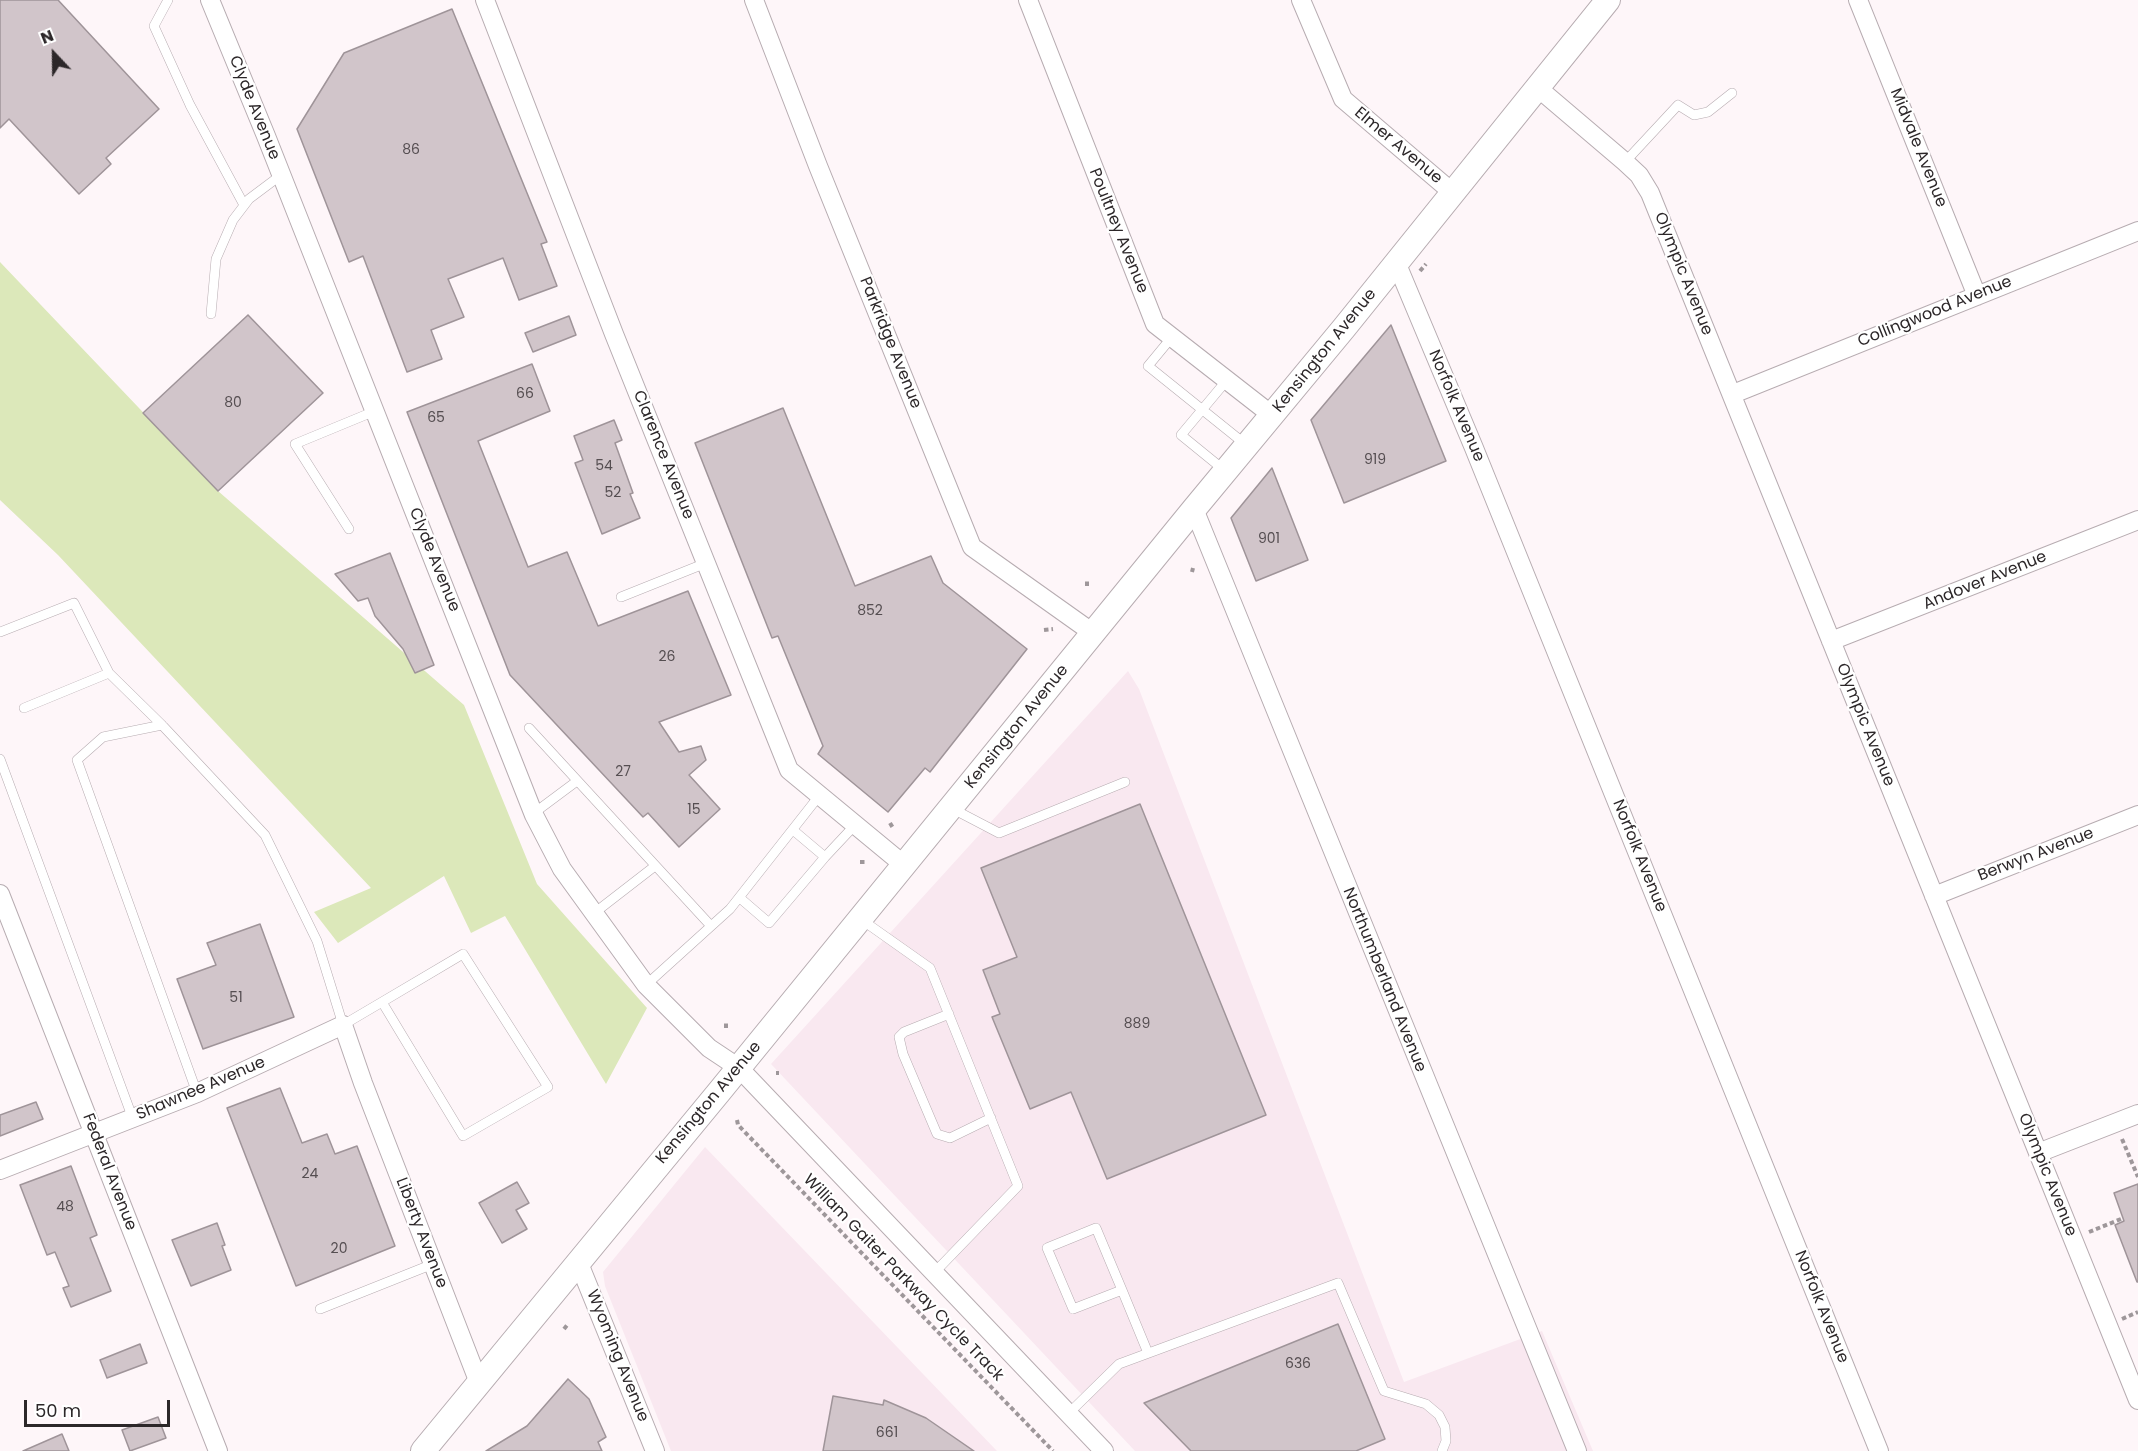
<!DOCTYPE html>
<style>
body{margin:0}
#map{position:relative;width:2138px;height:1451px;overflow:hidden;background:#fef6f9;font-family:Poppins,sans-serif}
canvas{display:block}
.north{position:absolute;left:24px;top:24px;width:60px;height:60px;-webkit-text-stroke:4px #fff;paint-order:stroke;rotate:338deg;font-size:16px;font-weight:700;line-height:24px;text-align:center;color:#2c2729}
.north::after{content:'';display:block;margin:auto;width:21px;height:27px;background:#2c2729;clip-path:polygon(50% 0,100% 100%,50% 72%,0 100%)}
.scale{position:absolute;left:24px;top:1400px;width:146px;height:27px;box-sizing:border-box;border:3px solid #2c2729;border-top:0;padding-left:8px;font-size:18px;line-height:21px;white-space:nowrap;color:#2c2729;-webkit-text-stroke:4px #fff;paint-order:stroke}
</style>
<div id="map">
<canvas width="2138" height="1451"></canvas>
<div class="north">N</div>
<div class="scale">50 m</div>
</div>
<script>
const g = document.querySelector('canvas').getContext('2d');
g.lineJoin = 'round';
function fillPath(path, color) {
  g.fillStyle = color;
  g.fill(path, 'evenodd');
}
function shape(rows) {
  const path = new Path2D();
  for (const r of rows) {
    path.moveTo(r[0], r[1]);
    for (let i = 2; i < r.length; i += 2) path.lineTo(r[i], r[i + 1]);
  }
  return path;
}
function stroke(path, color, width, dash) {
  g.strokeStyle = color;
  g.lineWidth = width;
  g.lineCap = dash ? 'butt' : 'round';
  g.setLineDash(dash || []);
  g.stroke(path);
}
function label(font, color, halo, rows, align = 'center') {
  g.font = font + ' Poppins,sans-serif';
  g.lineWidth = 4.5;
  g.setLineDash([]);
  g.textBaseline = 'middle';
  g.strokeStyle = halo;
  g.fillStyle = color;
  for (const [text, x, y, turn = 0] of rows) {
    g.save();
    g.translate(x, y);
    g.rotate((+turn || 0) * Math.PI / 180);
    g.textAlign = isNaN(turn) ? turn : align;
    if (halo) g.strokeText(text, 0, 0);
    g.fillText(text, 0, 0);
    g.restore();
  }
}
fillPath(shape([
 [1128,671,1139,689,1404,1382,1542,1331,1593,1451,1135,1451,771,1064],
 [705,1147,997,1451,671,1451,605,1286,603,1272]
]), '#f9e8f0');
fillPath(shape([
 [0,262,218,491,464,705,537,884,647,1008,606,1084,505,916,471,933,444,876,338,943,314,912,371,888,58,555,0,500]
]), '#dce8ba');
const building = shape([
 [0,0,58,0,159,109,106,158,111,164,79,194,9,119,0,128,0,0],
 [452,9,547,242,541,244,557,286,519,300,503,258,448,279,464,317,431,330,442,359,407,372,363,256,349,262,297,129,344,53,452,9],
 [248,315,323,393,218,491,143,413,248,315],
 [569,316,576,335,533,352,525,333,569,316],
 [1391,325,1446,461,1344,503,1311,420,1391,325],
 [532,364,550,411,478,441,528,567,567,552,598,626,688,591,731,695,659,722,679,752,701,746,706,760,689,775,720,809,679,847,648,813,643,817,510,675,407,412,532,364],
 [783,408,855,586,931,556,943,583,1027,649,930,772,925,768,888,812,818,754,823,746,778,636,772,638,695,443,783,408],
 [614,420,622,440,615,443,633,493,630,494,640,518,602,534,575,463,583,460,574,436,614,420],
 [1272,468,1308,560,1256,581,1231,518,1272,468],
 [390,553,434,665,415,673,403,649,375,616,368,598,358,601,335,574,390,553],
 [1140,804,1266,1115,1107,1179,1071,1092,1030,1109,992,1017,1000,1014,983,970,1017,957,981,868,1140,804],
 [260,924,294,1017,203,1049,177,979,216,965,207,943,260,924],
 [280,1088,302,1143,327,1134,335,1154,357,1146,395,1246,296,1286,227,1108,280,1088],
 [36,1102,43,1119,0,1136,0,1115,36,1102],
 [71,1166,97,1235,90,1238,111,1291,71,1307,63,1288,69,1286,55,1252,47,1255,20,1185,71,1166],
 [517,1182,529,1203,516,1210,527,1229,502,1243,479,1203,517,1182],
 [2138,1184,2138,1282,2137,1282,2115,1225,2124,1221,2114,1193,2138,1184],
 [217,1223,225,1245,222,1246,231,1270,191,1286,172,1240,217,1223],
 [1338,1324,1385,1439,1356,1451,1191,1451,1144,1403,1338,1324],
 [140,1344,147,1363,107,1378,100,1360,140,1344],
 [568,1379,589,1399,606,1437,598,1442,602,1451,486,1451,527,1426,568,1379],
 [833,1396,883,1405,884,1400,926,1418,974,1451,823,1451,833,1396],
 [158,1417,166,1438,130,1451,122,1430,158,1417],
 [62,1434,69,1451,23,1451,62,1434]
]);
fillPath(building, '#d1c5ca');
stroke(building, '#9f9499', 1.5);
const service = shape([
 [168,0,154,26,190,105,244,205],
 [1625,162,1678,105,1694,115,1708,112,1732,93],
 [211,314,216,259,233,220,249,199,281,175],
 [1172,337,1148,366,1245,444],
 [1224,470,1181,435,1227,380],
 [349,529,295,444,375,411],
 [621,597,706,563],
 [0,632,74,603,109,673,162,725,265,835,317,941,343,1025,382,1002,463,954,548,1087,463,1136,382,1002],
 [24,708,109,673],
 [162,725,103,737,77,760,197,1093],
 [529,728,711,926],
 [0,759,133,1119],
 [953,809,999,833,1125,782],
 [534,813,577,781],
 [825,857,855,825],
 [740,898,769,923,825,857,793,830],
 [593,914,655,866],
 [862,920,930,968,1018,1186,934,1273],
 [646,985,730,909,819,796],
 [949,1014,904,1032,899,1037,903,1054,937,1134,950,1138,991,1118],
 [1122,1290,1073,1309,1047,1248,1096,1228,1122,1290,1148,1353],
 [320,1309,433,1264],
 [1068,1414,1119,1364,1338,1283,1384,1391,1426,1404,1439,1415,1445,1427,1446,1441,1442,1451]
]);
const minor = shape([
 [210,0,266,136,534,815,562,869,646,985,709,1048,739,1068,1104,1451],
 [485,0,614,334,789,770,904,865],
 [754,0,818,166,972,547,1093,633],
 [1028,0,1155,324,1273,416],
 [1301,0,1343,99,1452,192],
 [1858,0,1977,296],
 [1538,88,1625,162,1639,175,1650,193,2138,1400],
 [1396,262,1474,448,1879,1451],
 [1733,394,2138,231],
 [1194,509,1577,1451],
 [1831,641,2138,520],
 [0,894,218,1451],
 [1934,896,2138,815],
 [2038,1153,2138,1114],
 [0,1170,197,1093,343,1025,363,1083,479,1383],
 [578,1261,655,1451]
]);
const tertiary = shape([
 [423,1451,719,1092,1194,509,1344,328,1608,0]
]);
stroke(service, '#b7acb1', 10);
stroke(minor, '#b7acb1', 20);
stroke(tertiary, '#b7acb1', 26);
stroke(shape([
 [1420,271,1426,264],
 [1192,572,1193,568],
 [1087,586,1087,581],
 [1044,630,1053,629],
 [890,823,893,828],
 [860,862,865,862],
 [726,1028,726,1023],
 [776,1073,779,1073],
 [737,1120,738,1125,1053,1451],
 [2122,1139,2138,1177],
 [2089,1232,2121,1219],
 [2122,1319,2138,1312],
 [564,1329,568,1324]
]), '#9e979a', 4, [4.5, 3]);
stroke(service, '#fff', 9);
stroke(minor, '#fff', 18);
stroke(tertiary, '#fff', 24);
label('14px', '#554e51', null, [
 ["86",411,150],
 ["66",525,394],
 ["80",233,403],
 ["65",436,418],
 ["919",1375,460],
 ["54",604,466],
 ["52",613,493],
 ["901",1269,539],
 ["852",870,611],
 ["26",667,657],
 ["27",623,772],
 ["15",694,810],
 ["51",236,998],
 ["889",1137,1024],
 ["24",310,1174],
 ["48",65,1207],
 ["20",339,1249],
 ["636",1298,1364],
 ["661",887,1433]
]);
label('16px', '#2c2729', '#fff', [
 ["Clyde Avenue",254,108,68],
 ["Elmer Avenue",1398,146,40],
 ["Midvale Avenue",1918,148,68],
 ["Poultney Avenue",1118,231,68],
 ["Olympic Avenue",1683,274,68],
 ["Collingwood Avenue",1935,312,-22],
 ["Parkridge Avenue",890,343,68],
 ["Kensington Avenue",1325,351,-51],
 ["Norfolk Avenue",1456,406,67],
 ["Clarence Avenue",663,455,68],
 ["Clyde Avenue",434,560,68],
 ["Andover Avenue",1985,581,-22],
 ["Olympic Avenue",1865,725,68],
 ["Kensington Avenue",1017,727,-51],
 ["Berwyn Avenue",2036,855,-21],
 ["Norfolk Avenue",1639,856,68],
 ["Northumberland Avenue",1384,980,68],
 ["Shawnee Avenue",201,1089,-23],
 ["Kensington Avenue",709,1103,-50],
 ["Federal Avenue",109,1172,69],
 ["Olympic Avenue",2047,1175,68],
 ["Liberty Avenue",421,1233,69],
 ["William Gaiter Parkway Cycle Track",903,1278,46],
 ["Norfolk Avenue",1821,1307,68],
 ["Wyoming Avenue",617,1356,68]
]);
</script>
